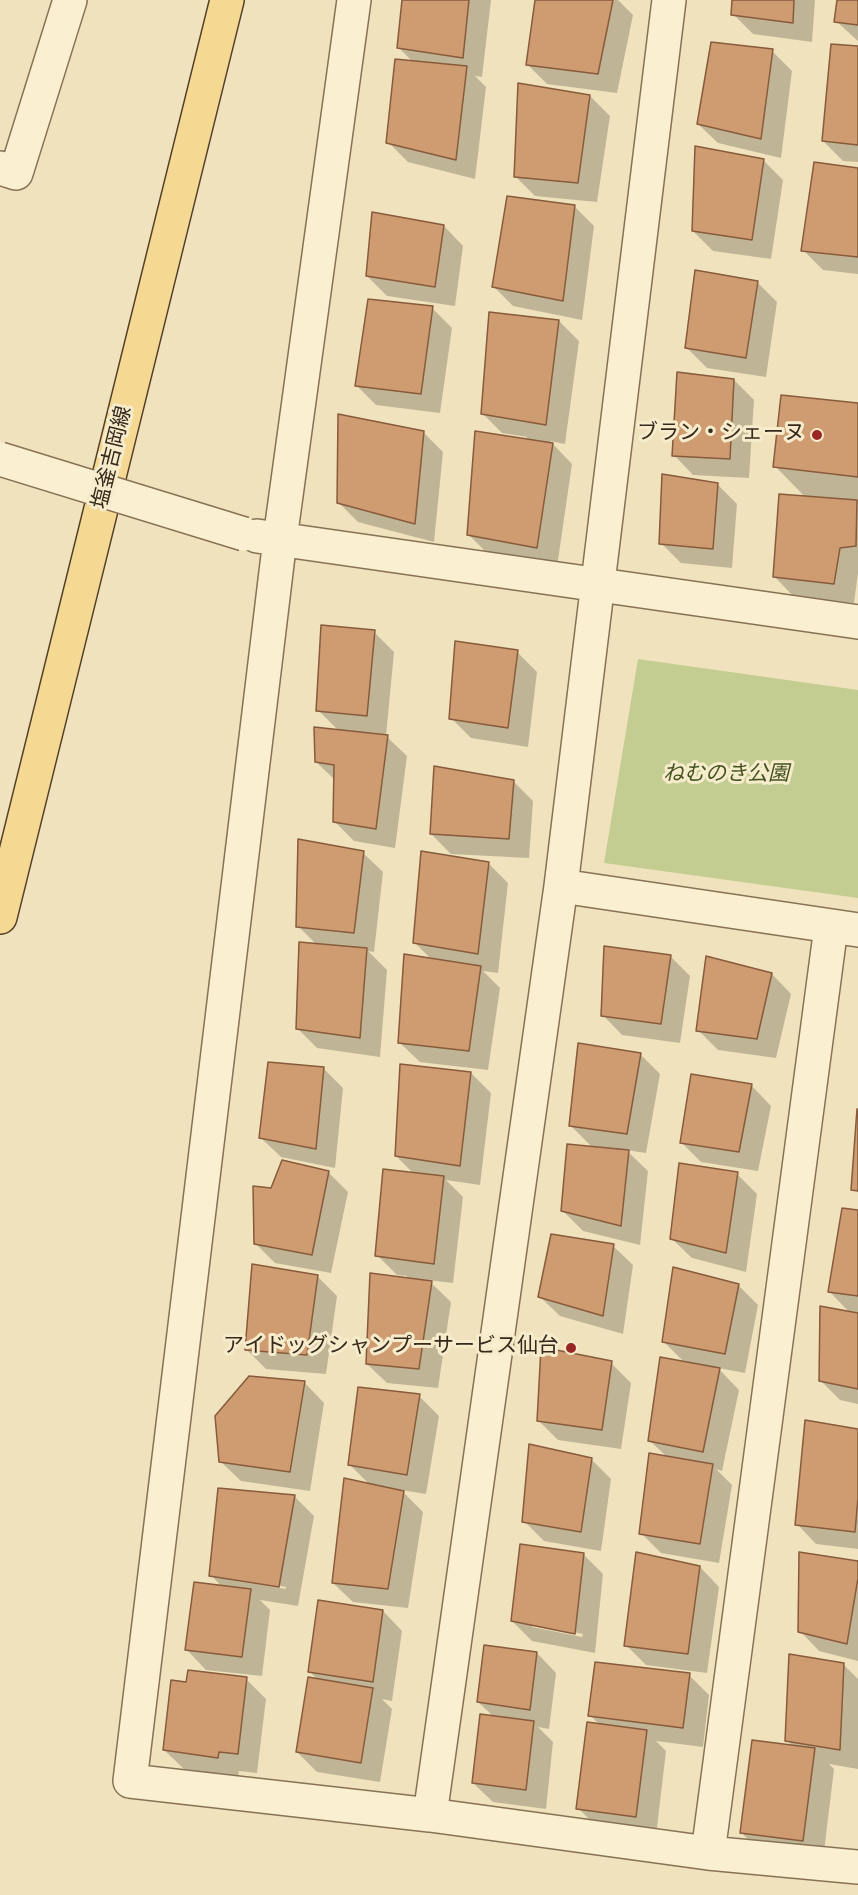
<!DOCTYPE html>
<meta charset="utf-8">
<style>
body{margin:0}
canvas{display:block;background:#efe2bc}
</style>
<canvas width="858" height="1895"></canvas>
<script>
const g = document.querySelector('canvas').getContext('2d');
g.lineJoin = 'round';
function fillPath(path, color) {
  g.fillStyle = color;
  g.fill(path, 'evenodd');
}
function shape(rows) {
  const path = new Path2D();
  for (const r of rows) {
    path.moveTo(r[0], r[1]);
    for (let i = 2; i < r.length; i += 2) path.lineTo(r[i], r[i + 1]);
  }
  return path;
}
function stroke(path, color, width, dash) {
  g.strokeStyle = color;
  g.lineWidth = width;
  g.lineCap = dash ? 'butt' : 'round';
  g.setLineDash(dash || []);
  g.stroke(path);
}
function label(font, color, halo, rows, align = 'center') {
  g.font = font + ' Spectral,"Noto Sans JP",serif';
  g.lineWidth = 6;
  g.setLineDash([]);
  g.textBaseline = 'middle';
  g.strokeStyle = halo;
  g.fillStyle = color;
  for (const [text, x, y, turn = 0] of rows) {
    g.save();
    g.translate(x, y);
    g.rotate((+turn || 0) * Math.PI / 180);
    g.textAlign = isNaN(turn) ? turn : align;
    if (halo) g.strokeText(text, 0, 0);
    g.fillText(text, 0, 0);
    g.restore();
  }
}
fillPath(shape([
 [638,659,858,690,858,898,604,863]
]), '#c4cd91');
fillPath(shape([
 [404,0,491,0,482,77,475,76,486,87,475,179,408,162,388,142,413,62,399,48],
 [537,0,618,0,633,15,617,93,547,84,527,64],
 [734,0,815,0,812,42,753,34,733,14],
 [839,0,858,0,858,41,836,21],
 [858,48,858,162,843,161,823,141],
 [772,51,792,71,781,158,718,143,698,124],
 [590,96,610,116,597,202,535,196,515,176],
 [763,160,783,180,771,259,713,251,693,231],
 [858,169,858,274,823,270,803,250],
 [574,206,594,226,582,320,513,306,494,287],
 [444,226,463,246,455,306,387,296,367,276],
 [757,282,777,302,766,377,707,368,687,348],
 [432,308,452,328,440,413,376,405,356,385],
 [559,321,579,341,565,444,550,441,572,464,557,567,488,554,468,534,527,437,502,433,482,413],
 [734,380,754,400,749,478,693,475,674,455],
 [858,404,858,573,854,603,794,597,775,577,806,498,775,466],
 [423,432,443,452,434,542,358,522,338,502],
 [717,484,737,504,732,568,681,563,661,543],
 [374,632,394,652,386,736,407,756,395,848,354,841,334,821,335,780,316,762,339,731,318,710],
 [517,652,537,672,528,747,471,738,451,718],
 [513,781,533,801,529,858,451,854,431,834],
 [363,853,383,872,374,952,368,951,387,970,380,1057,317,1048,297,1028,317,945,298,926],
 [488,863,508,883,498,973,483,971,500,988,488,1070,420,1062,400,1043,432,960,415,943],
 [670,956,690,976,680,1043,622,1035,603,1015],
 [772,974,791,994,776,1058,718,1050,698,1030],
 [640,1054,660,1074,646,1153,626,1150,648,1171,640,1245,583,1231,563,1211,593,1148,570,1125],
 [323,1068,343,1088,335,1168,281,1157,261,1138],
 [471,1073,491,1093,480,1185,446,1180,463,1197,453,1283,428,1280,451,1302,438,1388,387,1383,367,1364,406,1279,407,1276,397,1275,377,1255,414,1174,396,1156],
 [752,1086,771,1106,758,1171,701,1162,681,1142],
 [328,1172,348,1192,331,1273,275,1263,255,1243,272,1190],
 [737,1174,757,1194,746,1272,692,1258,672,1239],
 [858,1212,858,1404,840,1400,820,1380,851,1314,829,1291],
 [613,1246,633,1265,623,1334,560,1316,540,1297],
 [317,1276,337,1296,326,1374,266,1369,246,1349],
 [738,1285,758,1305,745,1373,718,1368,739,1390,722,1471,716,1469,732,1485,719,1563,661,1553,641,1533,667,1457,650,1441,686,1364,663,1341],
 [611,1363,631,1383,621,1449,558,1440,538,1420],
 [305,1383,324,1403,310,1491,241,1481,221,1462],
 [419,1396,439,1416,426,1494,401,1490,423,1512,408,1608,353,1602,333,1583,371,1486,350,1465],
 [858,1430,858,1549,816,1544,797,1524],
 [591,1459,611,1479,601,1551,544,1541,524,1521],
 [295,1497,314,1516,298,1606,260,1600,270,1610,262,1676,206,1670,187,1650,222,1587,211,1575],
 [230,1577,286,1587,286,1589,230,1580],
 [583,1554,603,1574,595,1653,532,1641,512,1621],
 [532,1624,583,1634,582,1637,532,1627],
 [858,1563,858,1661,819,1651,800,1631],
 [700,1567,719,1587,707,1673,646,1665,626,1645],
 [383,1611,402,1631,392,1701,382,1699,392,1709,380,1782,317,1772,297,1752,318,1680,310,1672],
 [537,1653,556,1673,549,1729,538,1727,553,1742,546,1809,493,1802,473,1783,494,1717,478,1702],
 [843,1664,858,1679,858,1769,829,1764,834,1769,823,1860,761,1853,742,1833,793,1746,787,1741],
 [689,1675,709,1695,703,1747,656,1741,666,1751,656,1836,598,1828,578,1808,600,1725,590,1715],
 [246,1679,266,1699,257,1773,239,1771,238,1777,184,1769,164,1750,187,1684]
]), '#0003');
const building = shape([
 [402,0,469,0,463,58,397,48,402,0],
 [535,0,613,0,598,74,526,65,535,0],
 [732,0,794,0,793,23,731,15,732,0],
 [837,0,858,0,858,25,834,22,837,0],
 [711,42,773,49,761,139,697,124,711,42],
 [831,44,858,46,858,145,822,141,831,44],
 [395,59,467,66,456,160,386,143,395,59],
 [518,83,590,95,578,183,514,177,518,83],
 [695,146,764,159,752,240,692,231,695,146],
 [814,162,858,168,858,257,801,251,814,162],
 [507,196,575,205,563,301,492,287,507,196],
 [372,212,444,225,435,287,366,276,372,212],
 [695,270,758,281,746,358,685,348,695,270],
 [368,299,433,306,421,394,355,386,368,299],
 [489,312,559,320,546,425,481,414,489,312],
 [677,372,734,379,730,459,672,456,677,372],
 [781,395,858,403,858,477,773,467,781,395],
 [338,414,424,431,415,524,337,503,338,414],
 [475,431,553,443,537,548,467,535,475,431],
 [662,474,718,483,713,549,659,544,662,474],
 [779,494,857,500,856,546,840,548,834,584,773,577,779,494],
 [321,625,375,630,367,716,316,711,321,625],
 [455,641,518,650,508,728,449,719,455,641],
 [314,727,388,735,376,829,333,822,334,765,315,762,314,727],
 [434,766,514,780,509,839,430,834,434,766],
 [298,839,364,851,354,933,296,927,298,839],
 [421,851,489,862,478,954,413,943,421,851],
 [299,942,367,948,360,1038,296,1029,299,942],
 [604,946,671,955,661,1024,601,1016,604,946],
 [404,954,481,966,469,1051,398,1043,404,954],
 [706,956,772,973,757,1039,696,1031,706,956],
 [578,1043,641,1053,627,1134,569,1126,578,1043],
 [268,1062,324,1067,316,1149,259,1138,268,1062],
 [400,1064,471,1072,460,1166,395,1156,400,1064],
 [691,1074,752,1084,739,1152,680,1143,691,1074],
 [857,1109,858,1109,858,1191,851,1190,857,1109],
 [567,1144,629,1150,621,1226,561,1211,567,1144],
 [282,1160,329,1171,312,1255,254,1244,253,1186,271,1188,282,1160],
 [679,1163,738,1172,726,1253,670,1239,679,1163],
 [383,1169,444,1176,434,1264,375,1256,383,1169],
 [842,1208,858,1210,858,1296,828,1292,842,1208],
 [551,1234,614,1244,603,1316,538,1297,551,1234],
 [252,1264,318,1275,307,1355,245,1350,252,1264],
 [673,1267,739,1284,725,1354,662,1342,673,1267],
 [370,1273,432,1281,419,1369,366,1364,370,1273],
 [820,1306,858,1313,858,1389,819,1381,820,1306],
 [541,1347,612,1361,602,1430,537,1421,541,1347],
 [660,1357,720,1368,703,1452,648,1441,660,1357],
 [249,1376,305,1381,290,1472,219,1462,215,1416,249,1376],
 [358,1387,420,1394,407,1475,348,1465,358,1387],
 [805,1420,858,1429,858,1498,855,1532,795,1525,805,1420],
 [529,1444,592,1458,581,1532,522,1522,529,1444],
 [649,1453,713,1464,700,1544,639,1534,649,1453],
 [344,1478,404,1491,388,1589,332,1583,344,1478],
 [218,1488,295,1495,279,1587,209,1576,218,1488],
 [520,1544,584,1553,575,1634,511,1621,520,1544],
 [636,1552,700,1566,688,1654,624,1646,636,1552],
 [799,1552,858,1561,858,1578,847,1644,798,1632,799,1552],
 [194,1582,251,1589,242,1657,185,1650,194,1582],
 [318,1600,383,1610,373,1682,308,1672,318,1600],
 [484,1645,537,1652,530,1710,477,1702,484,1645],
 [789,1654,844,1663,840,1750,785,1741,789,1654],
 [595,1662,690,1673,683,1728,588,1716,595,1662],
 [188,1670,247,1677,238,1754,219,1752,218,1758,163,1750,171,1680,186,1682,188,1670],
 [308,1677,373,1688,361,1763,296,1752,308,1677],
 [480,1714,534,1721,526,1790,472,1783,480,1714],
 [587,1722,647,1730,636,1817,576,1809,587,1722],
 [752,1740,815,1748,803,1841,740,1833,752,1740]
]);
fillPath(building, '#cf9b71');
stroke(building, '#875b3b', 1.5);
const minor = shape([
 [354,0,280,539,130,1781,430,1815,708,1853,858,1867],
 [0,168,16,173,70,0],
 [257,536,858,622],
 [561,886,858,930],
 [430,1815,561,886,669,0],
 [708,1853,831,927]
]);
const primary = shape([
 [0,917,227,0]
]);
stroke(minor, '#877255', 36);
stroke(primary, '#543f2a', 36);
stroke(minor, '#faefd0', 33);
stroke(primary, '#f5d992', 33);
const minorBridge = shape([
 [0,459,244,534]
]);
stroke(minorBridge, '#877255', 36, []);
stroke(minorBridge, '#faefd0', 33);
for (const [x, y, r, color] of [
 [817,435,6,"#982723"],
 [571,1348,6,"#982723"]
]) {
  const dot = new Path2D();
  dot.arc(x, y, r, 0, 2 * Math.PI);
  g.fillStyle = color;
  g.fill(dot);
  stroke(dot, '#f6eccc', 2);
}
label('21px', '#36291b', '#f6eccc', [
 ["ブラン・シェーヌ",805,435],
 ["アイドッグシャンプーサービス仙台",559,1348]
], 'right');
label('21px', '#36291b', '#f6eccc', [
 ["塩釜吉岡線",114,458,-76]
]);
label('italic 21px', '#455321', '#f6eccc', [
 ["ねむのき公園",726,776]
]);
</script>
